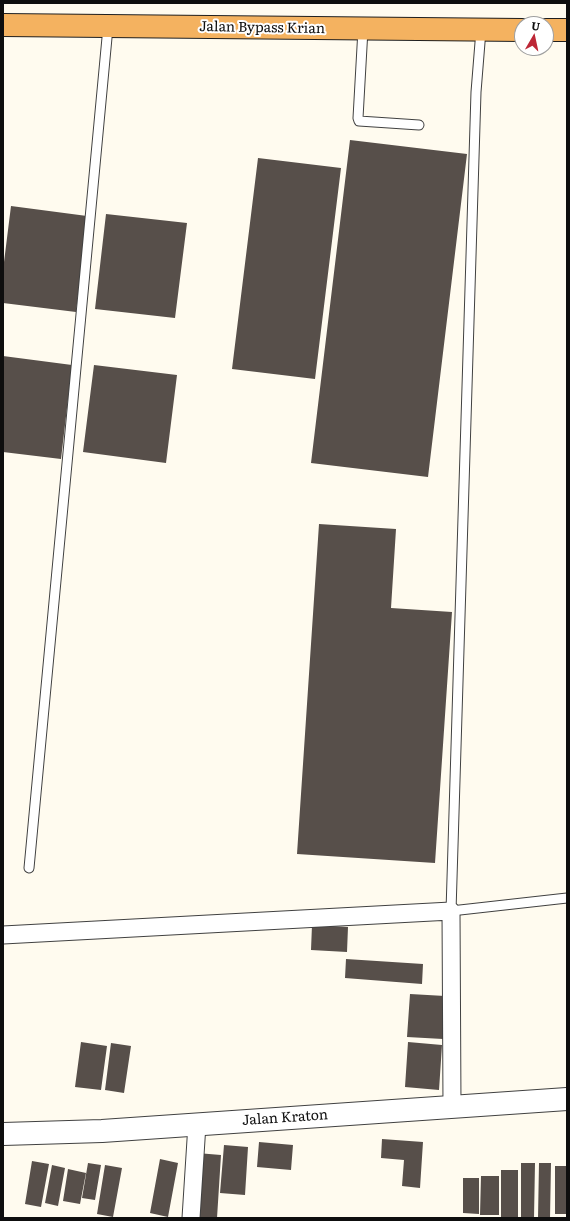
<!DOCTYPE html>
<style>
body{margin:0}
#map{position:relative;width:570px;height:1221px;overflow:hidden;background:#fffbef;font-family:Literata,serif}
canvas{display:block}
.frame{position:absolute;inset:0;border:4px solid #0e0e0e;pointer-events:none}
.north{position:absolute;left:514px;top:16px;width:40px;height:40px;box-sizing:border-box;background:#fff;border:1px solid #9f9f9f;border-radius:50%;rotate:9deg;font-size:11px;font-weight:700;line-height:16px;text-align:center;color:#0e0e0e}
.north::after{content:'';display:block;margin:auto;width:14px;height:18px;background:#bd2736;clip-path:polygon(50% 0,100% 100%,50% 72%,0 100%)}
</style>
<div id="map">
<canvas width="570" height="1221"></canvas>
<div class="frame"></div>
<div class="north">U</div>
</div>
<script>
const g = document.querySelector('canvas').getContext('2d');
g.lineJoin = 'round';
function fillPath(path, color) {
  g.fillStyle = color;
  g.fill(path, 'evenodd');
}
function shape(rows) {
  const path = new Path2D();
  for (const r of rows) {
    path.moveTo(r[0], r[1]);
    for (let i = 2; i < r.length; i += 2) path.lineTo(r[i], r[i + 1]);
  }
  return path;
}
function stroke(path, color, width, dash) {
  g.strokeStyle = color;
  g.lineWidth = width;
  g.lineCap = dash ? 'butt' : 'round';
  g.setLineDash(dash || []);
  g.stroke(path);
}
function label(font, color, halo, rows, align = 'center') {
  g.font = font + ' Literata,serif';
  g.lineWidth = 4;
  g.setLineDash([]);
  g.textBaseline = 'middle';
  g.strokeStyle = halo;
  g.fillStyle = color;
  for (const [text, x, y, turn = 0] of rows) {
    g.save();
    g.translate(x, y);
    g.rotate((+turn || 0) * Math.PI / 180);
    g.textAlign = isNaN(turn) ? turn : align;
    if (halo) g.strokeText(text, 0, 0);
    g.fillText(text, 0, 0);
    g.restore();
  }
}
fillPath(shape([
 [350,140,467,154,428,477,311,463],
 [258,158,341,168,315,379,232,369],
 [11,206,87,216,76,312,3,303,3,270],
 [106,214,187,223,175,318,95,309],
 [3,356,72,365,61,459,3,452],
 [94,365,177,375,166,463,83,452],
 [319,524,396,529,391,608,452,612,435,863,297,854],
 [312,925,348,927,347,952,311,950],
 [346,959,423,964,422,984,345,978],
 [410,994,445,996,443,1039,407,1037],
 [81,1042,107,1046,101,1090,75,1087],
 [408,1042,442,1045,439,1090,405,1087],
 [111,1043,131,1046,124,1093,105,1090],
 [382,1139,423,1142,420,1188,402,1186,404,1160,381,1158],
 [259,1142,293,1145,291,1170,257,1167],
 [224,1145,248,1147,245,1195,220,1193],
 [197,1153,221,1155,217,1218,192,1218],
 [160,1159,178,1163,168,1217,150,1213],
 [32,1161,49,1164,41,1207,25,1204],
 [88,1163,101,1165,95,1200,82,1198],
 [521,1163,535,1163,534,1218,521,1218],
 [539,1163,551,1163,550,1218,538,1218],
 [52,1165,65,1168,58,1206,45,1203],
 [105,1165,122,1168,113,1217,97,1214],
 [555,1166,567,1166,567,1214,555,1214],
 [68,1169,86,1173,80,1204,63,1201],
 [501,1170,518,1170,518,1218,501,1218],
 [481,1176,499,1176,499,1215,480,1215],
 [463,1178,479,1178,479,1214,463,1213]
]), '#574f4a');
const service = shape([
 [363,29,358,118,359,121,419,125],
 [481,30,476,92,451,911,567,898],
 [29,868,108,27]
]);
const minor = shape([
 [3,935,451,911,452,1106],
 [191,1218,197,1124]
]);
const tertiary = shape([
 [3,1134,102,1131,567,1099]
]);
const trunk = shape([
 [3,25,522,30],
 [546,30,567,30]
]);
stroke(service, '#414141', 11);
stroke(minor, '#414141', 19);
stroke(tertiary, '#414141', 24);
stroke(trunk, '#1f1f1f', 24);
stroke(service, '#fff', 9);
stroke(minor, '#fff', 17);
stroke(tertiary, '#fff', 22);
stroke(trunk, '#f4b260', 22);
label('14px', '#0e0e0e', '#fff', [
 ["Jalan Bypass Krian",262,28,1],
 ["Jalan Kraton",285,1118,-4]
]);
</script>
